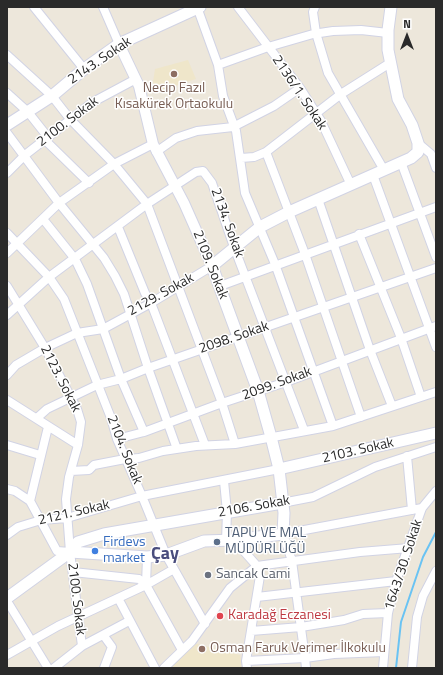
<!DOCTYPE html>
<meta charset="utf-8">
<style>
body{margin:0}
#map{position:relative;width:443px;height:675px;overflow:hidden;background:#ede7db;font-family:"Titillium Web",sans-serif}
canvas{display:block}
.frame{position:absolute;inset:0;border:8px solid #2a2a2a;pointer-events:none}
.north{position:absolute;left:387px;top:16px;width:40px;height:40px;-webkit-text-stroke:3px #fff;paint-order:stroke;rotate:0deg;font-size:11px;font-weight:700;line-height:16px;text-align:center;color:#2a2a2a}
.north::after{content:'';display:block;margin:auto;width:14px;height:18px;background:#2a2a2a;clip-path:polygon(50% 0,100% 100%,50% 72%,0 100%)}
</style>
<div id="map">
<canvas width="443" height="675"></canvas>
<div class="frame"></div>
<div class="north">N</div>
</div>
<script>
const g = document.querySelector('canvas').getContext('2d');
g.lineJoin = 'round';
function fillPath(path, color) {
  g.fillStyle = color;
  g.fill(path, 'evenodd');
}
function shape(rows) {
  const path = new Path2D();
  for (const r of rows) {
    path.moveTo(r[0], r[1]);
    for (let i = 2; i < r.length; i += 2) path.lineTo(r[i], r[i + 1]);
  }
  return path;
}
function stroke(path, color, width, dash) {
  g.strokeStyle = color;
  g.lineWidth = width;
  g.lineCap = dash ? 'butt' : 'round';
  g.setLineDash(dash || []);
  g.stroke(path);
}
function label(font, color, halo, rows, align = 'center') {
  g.font = font + ' "Titillium Web",sans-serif';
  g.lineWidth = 3;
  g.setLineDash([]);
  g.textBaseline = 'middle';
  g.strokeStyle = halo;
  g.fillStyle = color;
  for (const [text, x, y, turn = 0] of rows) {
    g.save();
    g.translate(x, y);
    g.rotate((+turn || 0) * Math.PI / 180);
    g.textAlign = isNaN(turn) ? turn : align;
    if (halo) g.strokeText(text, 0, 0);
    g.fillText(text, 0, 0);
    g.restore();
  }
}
fillPath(shape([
 [188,60,196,79,156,92,153,82,155,69],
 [193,643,240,655,242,668,169,668]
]), '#efe6ca');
stroke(shape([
 [396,668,401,622,423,557,436,532]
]), '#6ac3f3', 2);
const minor = shape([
 [34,7,84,69],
 [103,7,119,44],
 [197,7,218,65,223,96,236,131,245,193,275,264,333,426],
 [238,7,300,88,321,121,351,185],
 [315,7,313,12,316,33,328,73,384,170],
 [7,55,52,96,70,119,114,164,147,204,222,403,235,444],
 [218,65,268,47,313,34,333,31,361,30,388,33],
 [7,93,28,112,47,136,48,143,89,183],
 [7,133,59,203,104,258,115,276,124,294,148,368,177,449],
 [418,143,431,154,436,168],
 [156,152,176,138,197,131,233,127,274,106,300,88],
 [266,152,305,254,361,417],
 [241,158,254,157,266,152,341,94,390,63],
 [401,162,436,257],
 [7,173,25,155,93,102,136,79],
 [373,175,436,347],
 [318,199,370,350,392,406],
 [43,219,75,259,87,284,121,379,144,432],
 [118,227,145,293,151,303,205,445],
 [7,233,49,277,64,299,111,418,117,439,142,496,279,469],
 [359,234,401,338,421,397],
 [7,253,59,203,114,164,153,144],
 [7,286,45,348,77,409,81,422,78,445,69,477,66,499,70,552],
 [220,286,436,207],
 [7,315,49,277,147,204,196,172,203,171,212,183,234,247,304,430],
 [7,375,16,365,45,348,77,333,103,329,151,303,212,266],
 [7,400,78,445],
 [37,418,47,409,97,385,121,379,148,368,436,268],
 [117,439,144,432,222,403,286,382,436,326],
 [7,445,40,455],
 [407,456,412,510],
 [71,471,89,470,94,465,125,459,139,458,163,451,196,446,235,444,333,426,436,392],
 [224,481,227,512,226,541],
 [7,489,15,491,30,501,57,551,70,552,82,646],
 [30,501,48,427],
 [282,503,313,497,375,467,436,447],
 [7,535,18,527,41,520,67,518,142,496,166,555,205,624],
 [73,572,139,579,146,585,182,650],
 [146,585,174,569],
 [257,597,396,581],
 [118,598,155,668],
 [7,601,48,668],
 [251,631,301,627,344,620,363,614,388,613],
 [384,652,334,654,305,658,292,561,283,534,422,508],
 [7,655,58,626,146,585,147,557],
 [246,661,305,658,306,668],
 [54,668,82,646,129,621],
 [104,668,112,647,104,636],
 [164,668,192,641,230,588,257,566,234,540],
 [247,668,246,661,260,576,257,566,360,552,409,548],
 [383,668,388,613,396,581,422,508,436,491],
 [412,668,417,617,423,596,436,571]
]);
const tertiary = shape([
 [119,44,139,86,153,144,184,203,212,266]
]);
const secondary = shape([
 [7,125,52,96,84,69,119,44,200,7],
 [279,469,436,433],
 [70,552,147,557,166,555,204,541,234,540,283,534,284,513,279,469,271,437,258,391,212,266,260,227,289,212,411,158,418,152,418,143,412,125,398,99,388,50,388,30,391,7],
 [7,598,70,552,78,542,104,534,282,503]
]);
stroke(minor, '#d1d3e4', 10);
stroke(tertiary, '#d1d3e4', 12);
stroke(secondary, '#d1d3e4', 13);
stroke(minor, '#fff', 8);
stroke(tertiary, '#fff', 10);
stroke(secondary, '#fff', 11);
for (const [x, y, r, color] of [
 [174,74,4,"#8d6e63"],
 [217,542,4,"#5c6f8a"],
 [95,551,4,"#3f7fe0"],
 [208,575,4,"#6b7280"],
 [220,616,4,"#e0444e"],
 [202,649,4,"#8d6e63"]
]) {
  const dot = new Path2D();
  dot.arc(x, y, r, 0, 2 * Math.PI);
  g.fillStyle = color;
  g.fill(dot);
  stroke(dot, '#fff', 1.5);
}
label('14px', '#2a2a2a', '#fff', [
 ["2143. Sokak",100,61,-34],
 ["2136/1. Sokak",299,93,56],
 ["2100. Sokak",68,122,-37],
 ["2134. Sokak",227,223,70],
 ["2109. Sokak",210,265,68],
 ["2129. Sokak",161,295,-29],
 ["2098. Sokak",234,338,-19],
 ["2123. Sokak",60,379,63],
 ["2099. Sokak",277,384,-20],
 ["2104. Sokak",124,450,68],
 ["2103. Sokak",358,451,-13],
 ["2106. Sokak",254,507,-10],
 ["2121. Sokak",74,513,-13],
 ["1643/30. Sokak",404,565,-72],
 ["2100. Sokak",76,599,83]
]);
label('14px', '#785e54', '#fff', [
 ["Necip Fazıl",174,89],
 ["Kısakürek Ortaokulu",174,105],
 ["Osman Faruk Verimer İlkokulu",210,649,"left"]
]);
label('14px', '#4e5e75', '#fff', [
 ["TAPU VE MAL",225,534],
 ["MÜDÜRLÜĞÜ",225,550]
], 'left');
label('14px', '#366cbe', '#fff', [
 ["Firdevs",103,543],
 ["market",103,559]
], 'left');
label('14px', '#5b616d', '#fff', [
 ["Sancak Cami",216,575]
], 'left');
label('14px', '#be3a42', '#fff', [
 ["Karadağ Eczanesi",228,616]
], 'left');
label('bold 18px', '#494d7d', '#fff', [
 ["Çay",165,555]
]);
</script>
